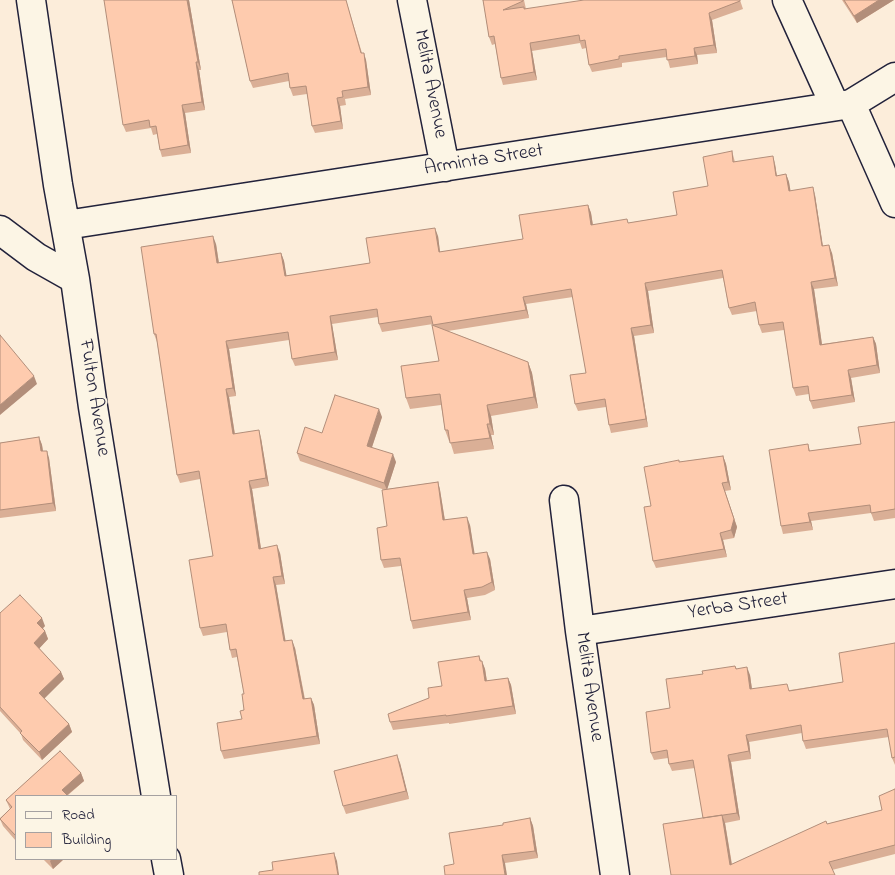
<!DOCTYPE html>
<style>
body{margin:0}
#map{position:relative;width:895px;height:875px;overflow:hidden;background:#fcedda;font-family:"Indie Flower",sans-serif}
canvas{display:block}
.legend{position:absolute;left:15px;top:795px;width:162px;height:65px;box-sizing:border-box;background:#fcf5e5;border:1px solid #a5a1a1;margin:0;padding:6px 9px;list-style:none;font-size:15px;color:#22223b}
.legend li{display:flex;align-items:center;gap:10px;height:25px}
.legend b{width:25px;border:1px solid #a5a1a1}
</style>
<div id="map">
<canvas width="895" height="875"></canvas>
<ul class="legend">
<li><b style="height:6px;background:#fcf5e5"></b>Road</li>
<li><b style="height:14px;background:#fecbae"></b>Building</li>
</ul>
</div>
<script>
const g = document.querySelector('canvas').getContext('2d');
g.lineJoin = 'round';
function shape(rows) {
  const path = new Path2D();
  for (const r of rows) {
    path.moveTo(r[0], r[1]);
    for (let i = 2; i < r.length; i += 2) path.lineTo(r[i], r[i + 1]);
  }
  return path;
}
function stroke(path, color, width, dash) {
  g.strokeStyle = color;
  g.lineWidth = width;
  g.lineCap = dash ? 'butt' : 'round';
  g.setLineDash(dash || []);
  g.stroke(path);
}
function fillPath(path, color) {
  g.fillStyle = color;
  g.fill(path, 'evenodd');
}
function label(font, color, halo, rows, align = 'center') {
  g.font = font + ' "Indie Flower",sans-serif';
  g.lineWidth = 4;
  g.setLineDash([]);
  g.textBaseline = 'middle';
  g.strokeStyle = halo;
  g.fillStyle = color;
  for (const [text, x, y, turn = 0] of rows) {
    g.save();
    g.translate(x, y);
    g.rotate((+turn || 0) * Math.PI / 180);
    g.textAlign = isNaN(turn) ? turn : align;
    if (halo) g.strokeText(text, 0, 0);
    g.fillText(text, 0, 0);
    g.restore();
  }
}
const minor = shape([
 [31,0,58,185,75,279,93,407,156,796],
 [412,0,445,167],
 [787,0,835,106],
 [851,104,895,203],
 [66,225,851,104,895,77],
 [0,230,36,257,75,279],
 [564,500,580,631,615,875],
 [580,631,895,584],
 [166,859,169,875]
]);
stroke(minor, '#22223b', 31);
stroke(minor, '#fcf5e5', 28);
fillPath(shape([
 [189,0,201,70,199,70,205,110,185,113,191,153,162,157,160,150,157,134,153,135,151,128,126,132,123,125],
 [232,0,346,0,362,53,366,60,371,95,345,99,346,105,340,106,343,129,315,133,312,126,307,94,293,96,290,88,289,81,253,88,250,81],
 [483,0,524,0,526,9,740,0,743,9,712,20,717,53,697,55,698,64,670,68,667,57,622,63,622,67,592,72,589,65,586,48,582,49,580,43,532,51,537,80,503,85,501,78,495,44,492,45,489,37],
 [842,0,894,0,857,23],
 [732,151,735,162,775,164,777,176,786,174,789,182,790,191,815,195,823,246,832,253,838,286,814,289,822,344,873,337,876,344,880,373,851,378,855,402,813,409,810,401,809,394,796,396,793,388,784,330,762,333,759,325,757,311,732,315,729,308,723,278,648,291,654,333,634,336,648,427,611,433,609,425,606,407,578,411,575,404,586,373,573,297,526,304,529,318,448,331,528,362,532,373,538,408,491,416,494,435,491,435,494,449,454,454,450,441,449,441,445,430,441,405,410,409,406,398,439,361,433,324,382,332,379,324,378,317,332,324,338,360,295,366,292,359,289,340,229,349,236,396,229,397,235,434,261,438,269,486,252,489,261,548,280,553,285,584,276,585,285,641,295,648,305,699,311,698,314,705,320,744,224,759,221,751,242,719,244,710,244,694,237,657,232,658,230,650,227,632,203,636,200,628,213,556,200,479,180,483,177,475,157,342,154,334,216,244,219,263,281,253,284,261,286,276,370,263,438,236,440,252,523,239,588,205,591,213,593,225,628,223,677,215,708,186],
 [382,417,372,447,396,462,387,489,438,482,440,490,445,520,470,525,474,554,490,559,495,590,485,595,467,598,471,620,413,629,411,621,401,566,384,568,381,560,387,526,385,490,300,461,297,453,322,433],
 [895,422,895,518,874,521,871,513,811,521,813,530,783,534,781,526,808,444,810,451,861,444],
 [39,437,42,445,43,451,49,458,56,511,0,518,0,443],
 [723,456,726,464,731,490,725,491,737,527,734,538,723,540,727,557,656,568,653,561,651,506,679,462],
 [0,613,45,626,43,628,45,631,48,639,39,648,61,672,64,679,44,698,69,724,72,732,42,760,23,740,21,734,0,711],
 [895,643,895,765,892,758,889,737,806,749,803,741,802,733,749,742,751,759,731,762,740,820,725,823,732,864,827,824,882,810,895,789,895,854,832,870,671,875,703,818,695,768,672,771,669,764,668,758,654,760,651,753,670,708,703,674,735,666,737,669,750,675,752,689,790,690,843,682],
 [479,656,485,669,487,681,508,678,511,685,516,714,449,724,449,723,393,730,390,722,429,698,442,686],
 [60,751,81,773,84,781,67,796,68,796,16,796,16,841,3,826,0,819,0,818,10,809,6,800],
 [400,763,409,799,346,814,343,806],
 [530,818,533,826,538,858,505,863,454,864,503,825],
 [43,859,64,859,53,869]
]), '#daaf96');
fillPath(shape([
 [187,0,189,0,201,70,198,62],
 [879,0,894,0,857,23,854,16],
 [709,13,712,20,717,53,714,45],
 [530,43,532,51,537,80,534,72],
 [694,48,697,55,698,64,695,56],
 [364,53,366,60,371,95,368,87],
 [196,62,199,70,205,110,202,102],
 [337,98,340,106,343,129,341,121],
 [182,105,185,113,191,153,188,145],
 [773,156,775,164,778,184,776,176],
 [786,174,789,182,792,199,789,191],
 [813,187,815,195,824,254,822,246],
 [588,205,591,213,594,233,591,225],
 [435,228,438,236,441,260,439,252],
 [213,236,216,244,220,271,217,263],
 [829,245,832,253,838,286,835,278],
 [281,253,284,261,288,284,285,276],
 [811,282,814,289,823,352,820,345],
 [645,283,648,291,654,333,651,325],
 [523,297,526,304,529,318,526,310],
 [330,316,332,324,338,360,335,352],
 [631,328,634,336,648,427,646,419],
 [873,337,876,344,880,373,877,365],
 [226,341,229,349,236,396,233,388],
 [528,362,532,373,538,408,534,397],
 [848,370,851,378,855,402,852,395],
 [34,376,37,384,0,415,0,405],
 [226,389,229,397,236,442,233,434],
 [487,405,491,416,494,435,490,424],
 [379,409,382,417,370,453,367,446],
 [487,424,491,435,494,449,490,438],
 [259,430,261,438,269,486,266,478],
 [39,437,42,445,44,459,41,451],
 [47,451,49,458,56,511,53,503],
 [393,454,396,462,387,490,384,483],
 [723,456,726,464,731,490,728,482],
 [249,481,252,489,262,556,259,549],
 [438,482,440,490,446,528,443,520],
 [722,483,737,527,734,538,731,530],
 [808,513,811,521,813,530,810,522],
 [467,517,470,525,476,562,473,554],
 [720,533,723,540,727,557,724,549],
 [277,545,280,553,285,584,282,576],
 [487,552,490,559,495,590,492,582],
 [273,577,276,585,287,649,284,641],
 [464,590,467,598,471,620,468,612],
 [42,618,45,626,40,631,37,623],
 [45,631,48,639,37,651,34,643],
 [292,640,295,648,306,707,303,699],
 [482,661,485,669,488,689,485,681],
 [747,667,750,675,753,697,750,689],
 [61,672,64,679,42,701,39,693],
 [508,678,511,685,516,714,513,706],
 [311,698,314,705,320,744,317,736],
 [69,724,72,732,42,760,39,752],
 [746,735,749,742,751,759,749,751],
 [397,755,400,763,409,799,406,791],
 [728,755,731,762,740,820,737,813],
 [81,773,84,781,66,796,62,790],
 [722,815,725,823,733,873,730,865],
 [530,818,533,826,538,858,535,851],
 [334,853,337,861,339,875,338,875],
 [502,855,505,863,507,875,505,875],
 [52,859,64,859,53,869,50,861]
]), '#b28e7a');
const building = shape([
 [104,0,187,0,198,62,196,62,202,102,182,105,188,145,160,150,156,126,150,127,149,120,123,125,104,0],
 [232,0,346,0,361,53,364,53,368,87,342,91,343,97,337,98,341,121,312,126,306,86,290,88,288,73,250,81,232,0],
 [483,0,523,0,523,1,503,10,524,7,524,9,584,0,740,0,740,1,709,13,714,45,694,48,695,56,667,60,666,49,619,56,619,59,589,65,585,40,580,41,579,35,530,43,534,72,501,78,494,36,489,37,483,0],
 [844,0,879,0,854,16,844,0],
 [732,151,733,162,773,156,776,176,786,174,789,191,813,187,822,246,829,245,835,278,811,282,820,345,873,337,877,365,848,370,852,395,810,401,808,386,793,388,783,322,759,325,755,302,729,308,722,270,645,283,651,325,631,328,646,419,609,425,605,399,575,404,570,375,586,373,571,289,523,297,526,310,433,325,431,316,379,324,377,309,330,316,335,352,309,356,292,359,288,332,226,341,233,388,226,389,233,434,259,430,266,478,249,481,259,549,277,545,282,576,273,577,284,641,292,640,303,699,311,698,317,736,221,751,217,723,242,719,240,711,244,710,242,694,244,694,236,649,230,650,226,624,200,628,189,560,213,556,199,471,177,475,156,334,154,334,141,247,213,236,217,263,281,253,285,276,370,263,366,238,435,228,439,252,523,239,519,215,588,205,591,225,627,219,628,223,677,215,673,192,708,186,703,157,732,151],
 [432,325,528,362,534,397,487,405,490,424,487,424,490,438,450,443,448,430,445,430,440,394,406,398,401,366,439,361,432,325],
 [0,335,34,376,0,405,0,335],
 [335,395,379,409,367,446,393,454,384,483,297,453,305,427,322,433,335,395],
 [895,422,895,509,871,513,870,505,808,513,810,522,781,526,769,450,808,444,809,451,861,444,858,427,895,422],
 [39,437,41,451,47,451,53,503,0,510,0,443,39,437],
 [723,456,728,482,722,483,734,519,731,530,720,533,724,549,653,561,644,507,651,506,644,467,679,460,679,462,723,456],
 [438,482,443,520,467,517,473,554,487,552,492,582,482,587,464,590,468,612,411,621,400,558,381,560,377,528,387,526,382,490,438,482],
 [20,595,42,618,37,623,45,631,34,643,61,672,39,693,69,724,39,752,20,733,22,731,0,707,0,613,20,595],
 [895,643,895,757,892,758,887,729,803,741,801,725,746,735,749,751,728,755,737,813,703,818,693,760,669,764,667,750,651,753,646,712,670,708,666,679,703,674,702,671,735,666,736,669,747,667,750,689,787,684,789,691,843,682,839,653,895,643],
 [479,656,480,661,482,661,485,681,508,678,513,706,446,716,446,715,390,722,388,714,429,698,428,688,442,686,438,662,479,656],
 [60,751,81,773,62,790,68,796,16,796,16,836,0,819,12,807,6,800,60,751],
 [397,755,406,791,343,806,334,771,397,755],
 [895,789,895,845,829,862,835,875,671,875,663,824,722,815,730,865,826,821,827,824,882,810,879,796,895,789],
 [530,818,535,851,502,855,505,875,445,875,444,866,454,864,449,833,503,825,503,823,530,818],
 [334,853,338,875,259,875,259,872,273,870,272,862,334,853]
]);
fillPath(building, '#fecbae');
stroke(building, '#b28e7a', 1);
label('20px', '#22223b', '#fcf5e5', [
 ["Melita Avenue",429,84,79],
 ["Arminta Street",484,161,-9],
 ["Fulton Avenue",93,398,81],
 ["Yerba Street",738,607,-8],
 ["Melita Avenue",588,687,82]
]);
</script>
